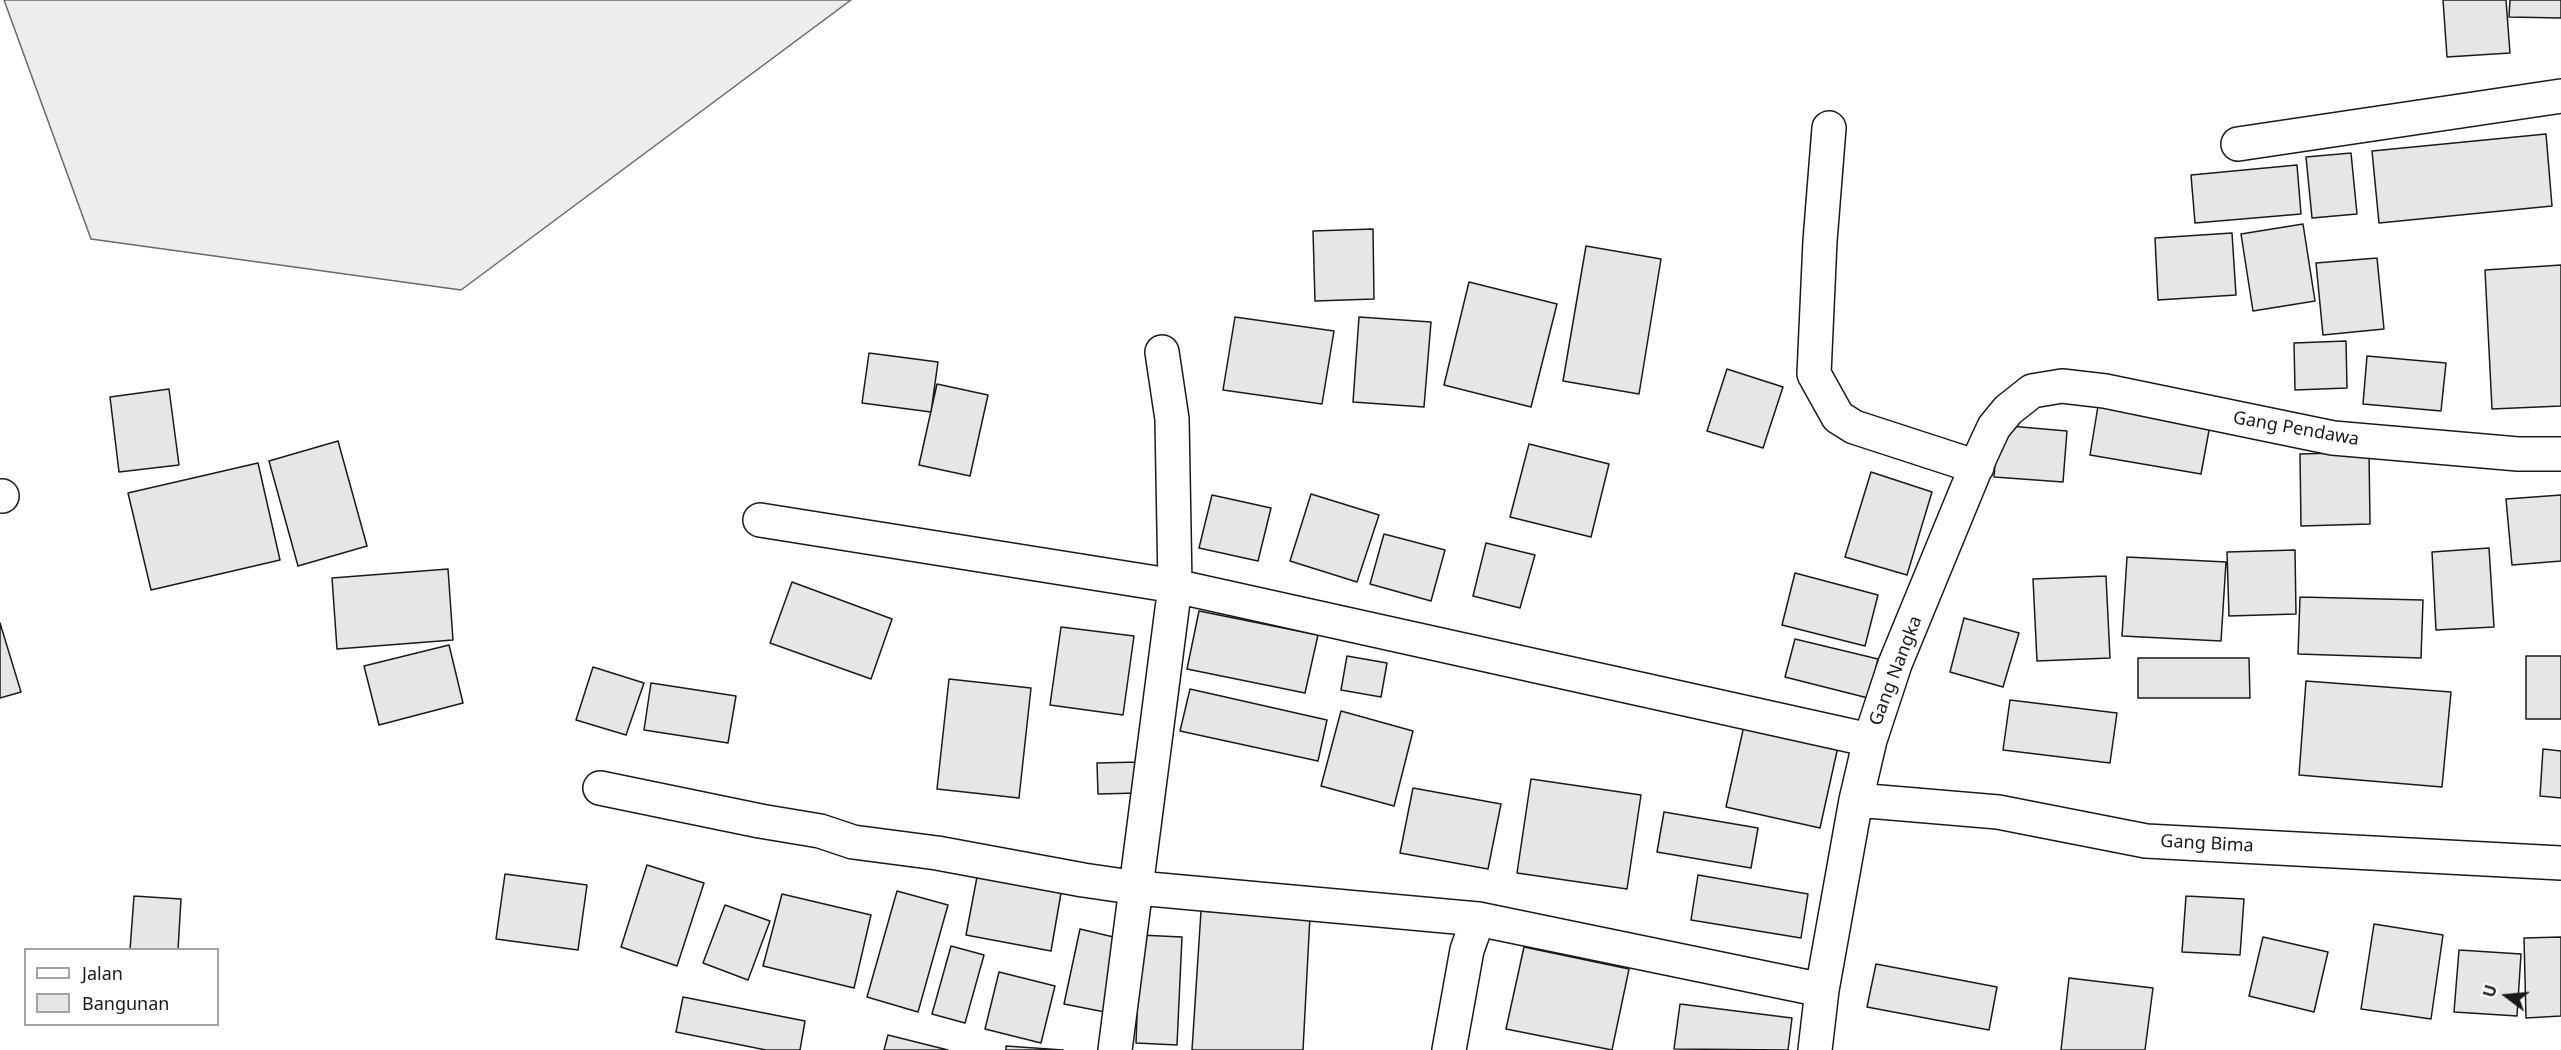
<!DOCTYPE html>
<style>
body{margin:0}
#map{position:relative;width:2561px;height:1050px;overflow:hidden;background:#fff;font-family:"Noto Sans",sans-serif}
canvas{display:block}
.legend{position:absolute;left:24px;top:948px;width:195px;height:78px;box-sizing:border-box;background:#fff;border:2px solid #a3a3a3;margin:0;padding:8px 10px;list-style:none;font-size:18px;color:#1a1a1a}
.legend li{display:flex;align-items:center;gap:12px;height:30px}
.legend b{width:30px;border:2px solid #a3a3a3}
.north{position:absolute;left:2477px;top:966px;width:60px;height:60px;-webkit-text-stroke:4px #fff;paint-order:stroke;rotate:286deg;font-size:16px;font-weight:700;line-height:24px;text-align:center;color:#1a1a1a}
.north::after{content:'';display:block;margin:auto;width:21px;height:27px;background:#1a1a1a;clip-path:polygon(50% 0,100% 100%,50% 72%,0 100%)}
</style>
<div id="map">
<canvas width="2561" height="1050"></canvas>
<ul class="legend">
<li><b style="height:8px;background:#fff"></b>Jalan</li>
<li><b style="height:16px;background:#e6e6e6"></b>Bangunan</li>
</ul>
<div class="north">U</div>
</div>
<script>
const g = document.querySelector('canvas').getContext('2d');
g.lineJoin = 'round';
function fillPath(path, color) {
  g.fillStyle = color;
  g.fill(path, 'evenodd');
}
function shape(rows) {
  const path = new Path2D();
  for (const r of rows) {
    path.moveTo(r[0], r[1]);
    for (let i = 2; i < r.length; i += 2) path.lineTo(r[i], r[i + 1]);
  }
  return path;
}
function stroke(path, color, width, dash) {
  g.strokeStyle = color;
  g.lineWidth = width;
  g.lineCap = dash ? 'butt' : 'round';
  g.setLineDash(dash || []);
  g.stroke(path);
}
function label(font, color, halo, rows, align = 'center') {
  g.font = font + ' "Noto Sans",sans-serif';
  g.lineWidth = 4.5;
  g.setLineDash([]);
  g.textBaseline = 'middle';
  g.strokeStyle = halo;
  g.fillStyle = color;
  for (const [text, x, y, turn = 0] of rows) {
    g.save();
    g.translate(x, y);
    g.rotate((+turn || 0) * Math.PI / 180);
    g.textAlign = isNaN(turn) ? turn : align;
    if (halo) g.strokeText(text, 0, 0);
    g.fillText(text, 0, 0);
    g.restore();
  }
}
const built = shape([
 [4,0,851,0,461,290,91,239,4,0]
]);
fillPath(built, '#ededed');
stroke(built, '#6a6a6a', 1.5);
const building = shape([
 [2443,0,2506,0,2510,53,2447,57,2443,0],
 [2510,0,2561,0,2561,18,2509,17,2510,0],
 [2546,134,2552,206,2379,223,2372,151,2546,134],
 [2351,153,2357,214,2312,218,2306,157,2351,153],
 [2297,165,2301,214,2195,223,2191,175,2297,165],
 [2303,224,2315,301,2253,311,2241,234,2303,224],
 [1373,229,1374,299,1315,301,1313,231,1373,229],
 [2232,233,2236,295,2158,300,2155,238,2232,233],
 [1586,246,1661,259,1639,394,1563,381,1586,246],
 [2377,258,2384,329,2323,335,2316,263,2377,258],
 [2561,265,2561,406,2492,409,2485,270,2561,265],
 [1469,282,1557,304,1531,407,1444,385,1469,282],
 [1235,317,1334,331,1322,404,1223,390,1235,317],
 [1359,317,1431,322,1424,407,1353,402,1359,317],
 [2346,341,2347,388,2295,390,2294,343,2346,341],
 [869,353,938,362,931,412,862,403,869,353],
 [2367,356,2446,363,2441,411,2363,404,2367,356],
 [1727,369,1783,387,1763,448,1707,431,1727,369],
 [937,384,988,395,970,476,919,465,937,384],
 [169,389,179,465,119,472,110,397,169,389],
 [2098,406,2210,425,2201,474,2090,455,2098,406],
 [1998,425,2067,431,2063,482,1994,477,1998,425],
 [338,441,367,546,298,566,269,461,338,441],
 [1529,444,1609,464,1591,537,1510,517,1529,444],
 [2369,452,2370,524,2301,526,2300,454,2369,452],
 [258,463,280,560,151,590,128,493,258,463],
 [1871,472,1932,492,1907,575,1845,557,1871,472],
 [1311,494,1379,515,1357,582,1290,561,1311,494],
 [1212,495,1271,508,1258,561,1199,548,1212,495],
 [2561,495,2561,561,2512,565,2506,499,2561,495],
 [1384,534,1445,550,1431,601,1370,584,1384,534],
 [1486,543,1535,555,1520,608,1473,596,1486,543],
 [2489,548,2494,627,2436,630,2432,552,2489,548],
 [2295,550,2296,614,2229,616,2227,552,2295,550],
 [2127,557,2226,562,2221,641,2122,636,2127,557],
 [448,569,453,640,337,649,332,578,448,569],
 [1795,573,1878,595,1865,646,1782,625,1795,573],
 [2106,576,2110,658,2037,661,2033,579,2106,576],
 [792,582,892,619,871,679,770,643,792,582],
 [2300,597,2423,600,2421,658,2298,654,2300,597],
 [1199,611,1318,635,1305,693,1187,669,1199,611],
 [1964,618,2019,633,2003,687,1950,672,1964,618],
 [0,623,21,692,0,698,0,623],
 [1061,627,1134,636,1123,715,1050,705,1061,627],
 [1795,639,1878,659,1868,698,1785,677,1795,639],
 [449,645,463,703,379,725,364,666,449,645],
 [1347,656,1387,663,1381,697,1341,690,1347,656],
 [2526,656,2561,656,2561,719,2526,719,2526,656],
 [2138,658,2249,658,2250,698,2138,698,2138,658],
 [593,667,644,683,626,735,576,720,593,667],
 [949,679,1031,688,1019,798,937,789,949,679],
 [2306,681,2451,692,2442,787,2299,775,2306,681],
 [651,683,736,696,728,743,644,730,651,683],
 [1190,689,1327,720,1318,761,1180,731,1190,689],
 [2010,700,2117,713,2110,763,2003,750,2010,700],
 [1341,711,1413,731,1394,806,1321,786,1341,711],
 [1745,721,1839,742,1820,828,1726,807,1745,721],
 [2543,749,2561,751,2561,798,2540,796,2543,749],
 [1138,762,1139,793,1098,794,1097,763,1138,762],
 [1531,779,1641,795,1627,889,1517,873,1531,779],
 [1413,788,1501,804,1488,869,1400,853,1413,788],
 [1664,812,1758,828,1751,868,1657,852,1664,812],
 [647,865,704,883,677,966,621,947,647,865],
 [505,874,587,885,578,950,496,939,505,874],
 [1698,875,1808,894,1801,938,1691,920,1698,875],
 [977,877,1061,893,1051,951,966,935,977,877],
 [897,891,948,905,918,1012,867,997,897,891],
 [782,894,871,915,854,988,763,966,782,894],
 [134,896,181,899,178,950,130,950,134,896],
 [2186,896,2244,899,2240,955,2182,952,2186,896],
 [725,905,770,921,748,980,703,963,725,905],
 [1201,911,1310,916,1303,1050,1192,1050,1201,911],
 [2374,924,2443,935,2431,1019,2361,1009,2374,924],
 [1080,929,1126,940,1110,1013,1064,1004,1080,929],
 [1140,935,1182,937,1177,1045,1136,1043,1140,935],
 [2263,937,2328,952,2314,1012,2249,996,2263,937],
 [2561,937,2561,1016,2526,1018,2524,938,2561,937],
 [951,946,984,955,965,1023,932,1014,951,946],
 [1524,947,1629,969,1612,1050,1506,1029,1524,947],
 [2459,950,2521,954,2517,1016,2454,1012,2459,950],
 [1876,964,1997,987,1989,1030,1867,1007,1876,964],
 [999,972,1055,986,1041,1043,985,1029,999,972],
 [2069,978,2153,988,2145,1050,2061,1050,2069,978],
 [683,997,805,1021,800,1050,766,1050,676,1032,683,997],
 [1680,1004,1792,1018,1788,1050,1674,1049,1680,1004],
 [888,1035,948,1050,884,1050,888,1035],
 [1006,1046,1063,1050,1006,1050,1006,1046]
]);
fillPath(building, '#e6e6e6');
stroke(building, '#1a1a1a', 1.5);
const minor = shape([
 [1829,128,1820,241,1814,374,1838,417,1854,427,1977,467],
 [2238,144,2561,96],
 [0,496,2,496],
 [760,520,1175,586,1870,740],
 [600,788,760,821,820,831,853,842,937,853,1083,880,1138,888,1478,919,1822,990],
 [1856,800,1998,812,2146,841,2561,863],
 [1115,1050,1175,586,1172,419,1162,352],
 [1449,1050,1467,950,1478,919],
 [1815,1050,1822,990,1856,800,1870,740,1895,664,1981,455,1994,427,2008,410,2032,391,2062,386,2105,391,2333,438,2518,454,2561,454]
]);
stroke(minor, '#1a1a1a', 36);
stroke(minor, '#fff', 33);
label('18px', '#1a1a1a', '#fff', [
 ["Gang Pendawa",2296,429,10],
 ["Gang Nangka",1896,671,-69],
 ["Gang Bima",2207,844,3]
]);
</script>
